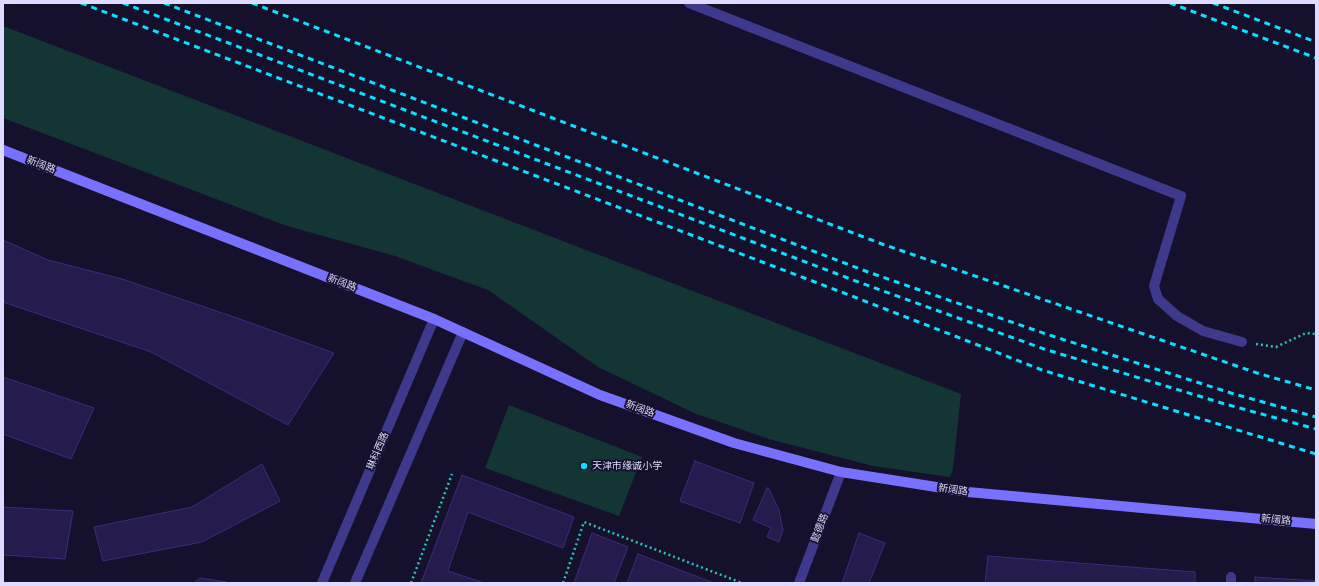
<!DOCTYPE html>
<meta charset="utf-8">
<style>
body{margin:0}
#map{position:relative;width:1319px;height:586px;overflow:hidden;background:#15102b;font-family:"Fira Sans",sans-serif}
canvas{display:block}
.frame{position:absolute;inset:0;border:4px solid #dfdaff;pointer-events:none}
</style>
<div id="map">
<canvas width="1319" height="586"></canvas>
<div class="frame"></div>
</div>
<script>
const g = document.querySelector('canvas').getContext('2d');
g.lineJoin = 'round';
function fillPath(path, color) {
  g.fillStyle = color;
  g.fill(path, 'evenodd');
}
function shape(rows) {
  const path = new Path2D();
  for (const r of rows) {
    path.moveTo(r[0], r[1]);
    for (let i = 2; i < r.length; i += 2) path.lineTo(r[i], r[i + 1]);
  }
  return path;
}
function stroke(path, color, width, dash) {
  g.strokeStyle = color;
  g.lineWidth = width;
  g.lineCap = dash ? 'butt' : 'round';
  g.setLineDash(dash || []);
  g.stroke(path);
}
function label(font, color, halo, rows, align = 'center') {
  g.font = font + ' "Fira Sans","Noto Sans SC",sans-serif';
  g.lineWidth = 3.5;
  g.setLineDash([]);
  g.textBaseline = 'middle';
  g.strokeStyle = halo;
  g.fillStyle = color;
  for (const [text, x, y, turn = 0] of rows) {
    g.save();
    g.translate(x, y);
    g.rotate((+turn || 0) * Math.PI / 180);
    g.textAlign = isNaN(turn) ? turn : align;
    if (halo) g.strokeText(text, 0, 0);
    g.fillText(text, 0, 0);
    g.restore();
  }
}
fillPath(shape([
 [3,26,961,394,953,469,950,477,873,466,769,439,694,413,598,367,488,290,395,256,287,226,3,118],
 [509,405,642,457,619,516,485,468]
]), '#133635');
const building = shape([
 [3,240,48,260,122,279,237,318,334,353,288,425,151,352,3,302,3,240],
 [3,377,94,408,71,459,3,434,3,377],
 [695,461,754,483,740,523,680,501,695,461],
 [262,464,280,501,202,542,103,561,94,527,192,507,262,464],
 [462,475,574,517,563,548,468,512,448,571,484,583,421,583,462,475],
 [767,488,769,489,779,510,783,530,779,542,767,537,771,528,753,520,767,488],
 [3,507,73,511,65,559,3,555,3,507],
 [592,533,628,547,614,583,574,583,592,533],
 [859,533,885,543,869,583,842,583,859,533],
 [638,554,714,583,627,583,638,554],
 [988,556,1195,572,1195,583,985,583,988,556],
 [1255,577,1316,581,1316,583,1255,583,1255,577],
 [200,578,226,582,194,583,200,578]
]);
fillPath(building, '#261b4d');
stroke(building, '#3d2c7a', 1);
stroke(shape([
 [1256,344,1276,347,1306,333,1316,334],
 [411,583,452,474],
 [563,583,584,522,742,583]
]), '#2bc2bc', 2.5, [2, 3]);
stroke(shape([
 [689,3,1181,196,1154,286,1158,299,1177,316,1203,331,1242,342]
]), '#3e398c', 10);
stroke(shape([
 [1231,583,1231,577]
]), '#3e398c', 10);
stroke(shape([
 [322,583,434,319],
 [355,583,463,332],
 [799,583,841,472]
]), '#3e398c', 10);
stroke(shape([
 [3,150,434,319,600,395,734,443,841,472,968,492,1316,524]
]), '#7871ff', 10);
stroke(shape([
 [81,3,857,298,1042,370,1316,454],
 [123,3,861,283,1044,349,1225,404,1316,429],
 [164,3,868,272,1046,334,1231,393,1316,417],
 [252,3,882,244,1257,373,1316,390],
 [1170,3,1316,58],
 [1213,3,1316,42]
]), '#06e1ff', 3, [6, 5]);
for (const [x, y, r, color] of [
 [584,466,4,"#06e1ff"]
]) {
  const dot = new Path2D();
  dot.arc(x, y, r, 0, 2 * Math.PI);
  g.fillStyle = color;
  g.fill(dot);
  stroke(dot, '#15102b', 1.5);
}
label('10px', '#dfdaff', '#15102b', [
 ["新阔路",41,165,21],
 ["新阔路",342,283,21],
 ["新阔路",640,409,20],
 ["琳科西路",378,451,-67],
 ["新阔路",953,490,8],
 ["新阔路",1276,520,5],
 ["懿德路",820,528,-69]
]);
label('10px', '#dfdaff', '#15102b', [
 ["天津市缘诚小学",592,466]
], 'left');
</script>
